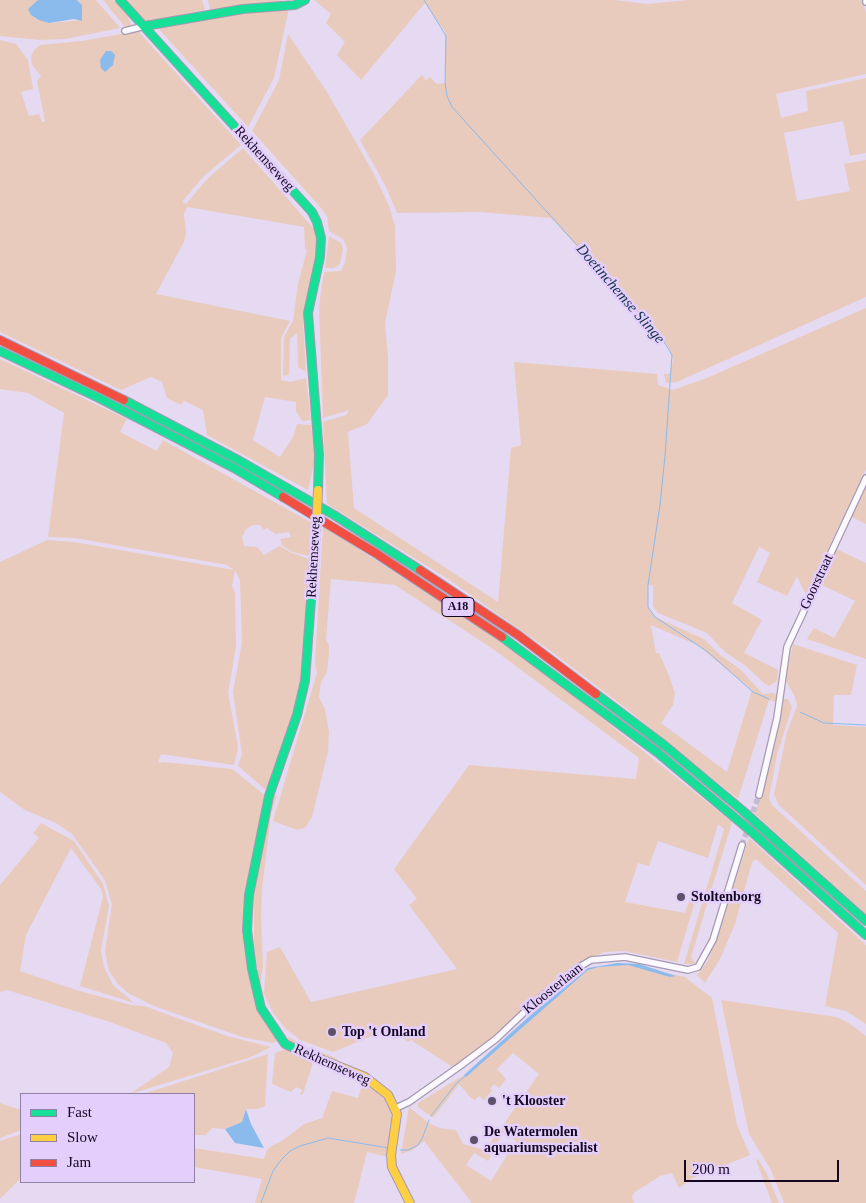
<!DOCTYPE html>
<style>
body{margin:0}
#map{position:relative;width:866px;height:1203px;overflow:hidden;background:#e5daf2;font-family:Georgia,serif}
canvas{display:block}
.legend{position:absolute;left:20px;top:1093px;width:175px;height:90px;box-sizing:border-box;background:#e4cffc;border:1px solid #917fa4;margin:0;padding:6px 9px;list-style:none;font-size:15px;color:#150721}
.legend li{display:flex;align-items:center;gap:10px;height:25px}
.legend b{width:25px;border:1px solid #917fa4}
.scale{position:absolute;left:684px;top:1160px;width:155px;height:22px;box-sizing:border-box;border:2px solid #150721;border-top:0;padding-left:6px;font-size:15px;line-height:18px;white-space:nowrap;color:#150721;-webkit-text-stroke:4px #e4cffc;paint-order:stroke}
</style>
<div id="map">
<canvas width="866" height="1203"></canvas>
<ul class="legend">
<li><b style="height:6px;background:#16e098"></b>Fast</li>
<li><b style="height:6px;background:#ffcf43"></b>Slow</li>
<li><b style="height:6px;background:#f24e42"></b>Jam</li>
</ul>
<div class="scale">200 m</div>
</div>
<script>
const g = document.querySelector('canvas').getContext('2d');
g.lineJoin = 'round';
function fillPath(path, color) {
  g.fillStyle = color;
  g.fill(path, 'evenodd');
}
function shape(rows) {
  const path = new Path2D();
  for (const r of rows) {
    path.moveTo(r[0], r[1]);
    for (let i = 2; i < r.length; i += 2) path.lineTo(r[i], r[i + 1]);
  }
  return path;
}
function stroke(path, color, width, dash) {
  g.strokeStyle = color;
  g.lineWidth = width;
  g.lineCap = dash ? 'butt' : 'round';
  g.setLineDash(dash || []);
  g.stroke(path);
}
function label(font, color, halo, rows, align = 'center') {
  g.font = font + ' Georgia,serif';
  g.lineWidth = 5;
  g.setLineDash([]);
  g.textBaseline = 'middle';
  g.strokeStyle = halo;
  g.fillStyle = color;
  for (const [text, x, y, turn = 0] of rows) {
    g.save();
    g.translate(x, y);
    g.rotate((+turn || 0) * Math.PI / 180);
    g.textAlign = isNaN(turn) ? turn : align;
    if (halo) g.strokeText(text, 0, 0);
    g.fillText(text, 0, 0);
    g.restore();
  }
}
fillPath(shape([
 [0,0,38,0,30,13,35,18,49,23,82,20,80,2,77,0,96,0,120,28,65,39,40,40,0,36],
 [103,0,114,0,128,16,131,25,125,27],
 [125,0,202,0,205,10,147,22],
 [208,0,281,0,286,3,210,9],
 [314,0,615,0,648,4,688,0,863,0,866,14,866,74,776,94,781,118,808,111,806,91,866,78,866,153,850,156,843,121,784,133,797,201,850,191,844,164,866,160,866,297,677,382,666,383,664,374,669,374,673,361,669,348,663,340,551,218,479,212,397,213,385,185,360,140,422,75,426,80,430,77,437,84,445,83,445,32,425,3,361,80,337,55,345,42,326,23,331,14],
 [289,8,274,78,248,127,157,27,258,9],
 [138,31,241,145,204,176,182,202,186,204,207,179,243,148,315,230,317,247,303,321,306,372,298,367,297,333,290,339,289,375,283,376,284,337,293,321,298,284,307,250,305,249,304,227,187,207,184,214,186,232,184,242,156,294,290,321,281,338,281,380,291,382,306,378,311,420,303,421,300,418,296,411,296,402,265,397,253,440,280,457,293,437,297,424,311,425,316,455,308,490,207,435,203,410,184,401,181,405,167,398,162,382,151,377,121,390,0,332,0,40,16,44,28,60,33,89,21,92,29,116,39,114,42,122,45,121,37,81,41,76,32,65,31,57,34,50,40,45,81,41],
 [288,34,327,92,374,174,389,206,395,226,396,271,385,323,388,358,388,395,367,424,348,432,354,508,498,602,511,448,521,445,514,362,657,374,658,385,673,390,707,378,866,308,866,469,806,595,797,576,787,596,757,582,770,553,759,547,732,603,762,620,744,653,778,670,777,681,769,686,765,684,746,666,725,652,707,633,658,613,653,606,653,586,648,585,648,607,655,617,704,639,720,655,740,669,763,694,774,693,777,696,777,702,769,700,738,799,628,710,556,655,448,579,327,504,323,422,346,415,349,410,323,418,319,306,324,272,341,271,345,263,347,249,344,240,329,231,327,216,321,208,252,131,279,80],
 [651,625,697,645,752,690,727,772,661,723,673,705,675,693,668,673,659,653,656,653],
 [329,236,341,243,343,249,340,264,334,268,325,268],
 [0,359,127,419,120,432,157,451,163,440,312,523,309,556,292,552,282,545,280,539,291,537,289,532,275,534,267,528,264,530,260,525,253,525,246,529,242,537,244,546,257,547,264,555,280,546,292,553,309,559,310,563,307,621,300,682,292,719,268,789,267,791,238,766,242,754,233,692,242,642,240,580,235,570,232,586,235,593,236,646,228,693,238,747,235,762,233,765,161,754,158,763,164,762,232,769,267,797,245,936,248,964,255,1001,276,1037,277,1041,273,1043,242,1037,154,1006,128,993,118,984,109,971,105,952,112,904,105,880,72,834,56,823,25,810,0,792,0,562,47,540,74,542,234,570,227,565,75,538,48,537,64,413,28,393,0,389],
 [866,488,866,524,852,517],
 [323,526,482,629,574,696,732,822,691,957,696,964,684,964,724,829,718,824,708,858,658,841,649,866,638,863,625,902,685,913,693,889,698,891,677,962,624,951,605,952,588,958,559,976,496,1035,454,1068,411,1040,408,1042,399,1035,394,1040,383,1028,379,1033,333,1052,300,1040,286,1029,273,1013,264,994,267,952,280,947,311,1002,457,969,409,905,417,899,394,869,469,765,636,779,639,758,493,649,395,585,331,579,326,640,329,645,329,653,327,672,321,682,319,697,325,709,329,732,328,752,312,817,306,827,297,830,273,821,317,673,315,663],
 [836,549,866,563,866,659,807,639,814,628,834,638,855,601,820,584],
 [793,644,857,665,851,695,834,695,833,725,866,727,866,885,779,805,774,794,787,732,797,706,795,697,785,679],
 [783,699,788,699,792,707,777,755,769,798,772,805,866,891,866,914,755,814,776,741],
 [274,795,277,796,271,814,262,889,261,916,263,966,260,988,254,943,254,894,256,874],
 [41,823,74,841,103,884,109,906,101,950,104,967,113,985,134,1003,80,986,103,897,101,889,71,848,26,935,20,971,76,990,131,1005,144,1006,227,1036,271,1047,251,1057,130,1094,169,1067,173,1053,166,1043,110,1022,7,990,0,992,0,885,39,838,33,833],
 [749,838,866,945,866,1024,846,1011,825,1006,838,933,756,859,752,862,735,924,720,959,705,983,697,975,707,962,719,933],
 [628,965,685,977,712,998,737,1125,750,1155,693,1178,679,1188,672,1173,660,1176,635,1192,632,1196,634,1203,472,1203,424,1141,413,1150,401,1154,409,1107,430,1124,440,1128,456,1130,463,1144,485,1150,539,1074,513,1053,497,1069,506,1079,499,1088,494,1084,490,1089,492,1091,484,1100,479,1096,475,1100,471,1098,459,1084,433,1118,418,1107,418,1103,464,1075,466,1077,588,970,599,967],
 [503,1133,516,1141,491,1181,466,1165,474,1153,488,1161],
 [721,1000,836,1017,849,1023,866,1036,866,1203,784,1203,771,1170,749,1134],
 [289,1037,306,1047,334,1057,347,1067,293,1046,286,1041],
 [286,1049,314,1060,303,1094,300,1095,302,1090,296,1087,291,1092,272,1084,275,1053],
 [268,1054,265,1106,258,1109,246,1109,242,1122,225,1129,212,1128,206,1135,194,1135,194,1094,143,1094],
 [363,1082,386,1100,394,1122,388,1157,367,1152,354,1203,255,1203,262,1179,194,1167,194,1148,264,1159,267,1150,271,1146,282,1141,304,1124,322,1118,332,1091,358,1098],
 [0,1103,21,1110,21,1130,0,1138],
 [21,1134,21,1178,0,1199,0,1141],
 [758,1159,766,1172,779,1203,772,1203,756,1160]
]), '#e8cbbd');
fillPath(shape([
 [38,0,77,0,82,5,82,21,74,19,49,23,39,20,31,15,28,9],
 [106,51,111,51,115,55,113,65,105,72,101,68,100,60],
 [618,963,639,964,676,976,670,977,628,965,599,967,588,970,466,1077,464,1075,533,1013,588,968],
 [246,1109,251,1124,264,1148,235,1143,225,1129,242,1122]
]), '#8bbaec');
stroke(shape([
 [424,0,446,36,445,83,447,96,452,107,663,340,672,355,665,456,660,505,648,585,648,607,655,617,708,652,753,692,769,699],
 [800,712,824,723,866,725],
 [431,1116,455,1085,465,1076],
 [400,1150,408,1150,418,1145,422,1139,429,1120],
 [261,1203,273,1171,281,1160,290,1151,300,1146,328,1138,389,1148]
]), '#8bbaec', 1);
stroke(shape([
 [750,820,759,795],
 [742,845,748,828]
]), '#c6bad3', 5.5, [5.5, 3]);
const street = shape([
 [866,0,866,2],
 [125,31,145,26],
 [759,795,777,718,787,647,866,478],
 [396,1108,409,1102,460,1066,496,1039,535,1002,576,969,591,960,625,957,688,970,698,967,713,940,742,845]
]);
const fast = shape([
 [120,0,312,212,317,222,321,238,320,257,308,313,319,454,318,490],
 [145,26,243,9,295,5,305,0],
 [0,351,99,398,234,468,283,497],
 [124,400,240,461,334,515,420,570],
 [502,637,658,753,753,833,866,935],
 [596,694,664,745,743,811,866,921],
 [300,1051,285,1044,261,1008,252,969,247,930,249,895,269,796,297,715,305,681,316,533]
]);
const slow = shape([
 [300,1051,365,1077,388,1095,397,1114,391,1155,392,1167,410,1203]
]);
const jam = shape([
 [0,340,124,400],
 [283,497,377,554,502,637],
 [420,570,518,635,596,694]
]);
stroke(street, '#a59ab2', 8);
stroke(fast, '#a59ab2', 10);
stroke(slow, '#a59ab2', 10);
stroke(jam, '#a59ab2', 10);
stroke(street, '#fbf9fd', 5.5);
stroke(fast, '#16e098', 8);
stroke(slow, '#ffcf43', 8);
stroke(jam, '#f24e42', 8);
const slowBridge = shape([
 [316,533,318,490]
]);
stroke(slowBridge, '#a59ab2', 10, []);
stroke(slowBridge, '#ffcf43', 8);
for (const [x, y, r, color] of [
 [681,897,5,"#5e516a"],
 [332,1032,5,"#5e516a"],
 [492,1101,5,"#5e516a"],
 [474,1140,5,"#5e516a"]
]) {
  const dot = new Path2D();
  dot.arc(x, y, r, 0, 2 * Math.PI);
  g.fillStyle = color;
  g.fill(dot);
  stroke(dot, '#e4cffc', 2);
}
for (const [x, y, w] of [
 [458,607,32]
]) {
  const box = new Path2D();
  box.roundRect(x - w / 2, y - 9.5, w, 19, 4);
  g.fillStyle = '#e4cffc';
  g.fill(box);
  stroke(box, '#150721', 1);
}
label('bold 12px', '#150721', null, [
 ["A18",458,607]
]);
label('14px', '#150721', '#e4cffc', [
 ["Rekhemseweg",264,159,48],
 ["Rekhemseweg",314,557,-87],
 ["Goorstraat",817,582,-65],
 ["Kloosterlaan",553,989,-39],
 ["Rekhemseweg",332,1065,24]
]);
label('bold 14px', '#150721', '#e4cffc', [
 ["Stoltenborg",691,897],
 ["Top 't Onland",342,1032],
 ["'t Klooster",502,1101],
 ["De Watermolen",484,1132],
 ["aquariumspecialist",484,1148]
], 'left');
label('italic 15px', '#13324b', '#e4cffc', [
 ["Doetinchemse Slinge",620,294,49]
]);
</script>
